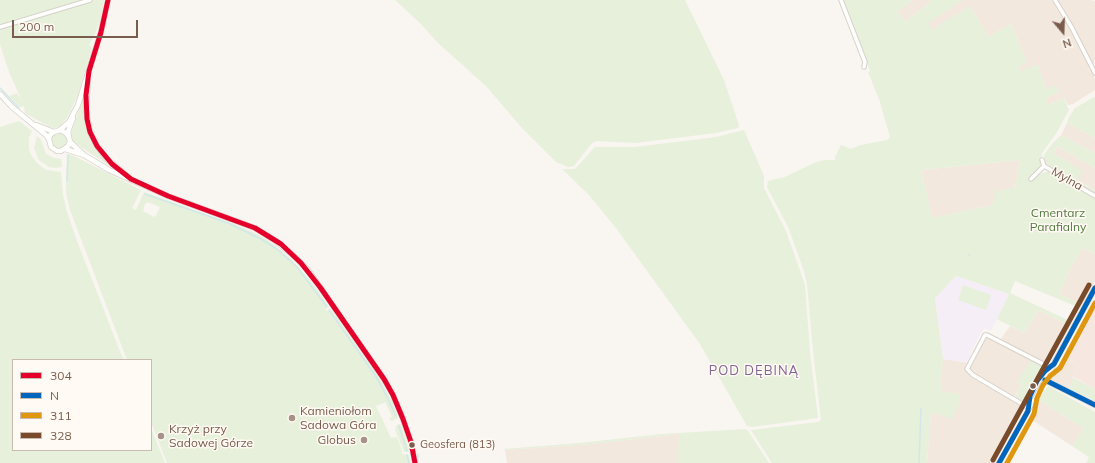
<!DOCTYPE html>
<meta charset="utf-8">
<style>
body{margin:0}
#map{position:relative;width:1095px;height:463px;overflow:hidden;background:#f9f5f0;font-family:Mulish,sans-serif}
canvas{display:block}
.legend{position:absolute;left:12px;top:359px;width:140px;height:92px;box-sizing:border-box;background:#fffaf3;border:1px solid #cabbb1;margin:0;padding:5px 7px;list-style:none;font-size:12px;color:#7a5c4d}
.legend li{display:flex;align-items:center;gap:8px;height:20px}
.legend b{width:20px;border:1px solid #cabbb1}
.north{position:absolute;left:1043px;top:12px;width:40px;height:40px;-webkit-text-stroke:3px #fffaf3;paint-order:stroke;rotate:161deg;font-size:11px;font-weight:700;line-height:16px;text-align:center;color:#7a5c4d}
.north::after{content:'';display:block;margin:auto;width:14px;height:18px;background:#7a5c4d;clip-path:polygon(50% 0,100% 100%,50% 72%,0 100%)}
.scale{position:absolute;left:12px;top:20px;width:126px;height:18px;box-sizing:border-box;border:2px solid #7a5c4d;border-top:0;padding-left:5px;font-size:12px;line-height:14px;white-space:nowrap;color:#7a5c4d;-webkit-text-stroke:3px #fffaf3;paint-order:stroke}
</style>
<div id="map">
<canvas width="1095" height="463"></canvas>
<ul class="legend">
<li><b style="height:5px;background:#e4002b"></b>304</li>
<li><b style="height:5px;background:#0065bd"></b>N</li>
<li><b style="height:5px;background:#de970f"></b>311</li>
<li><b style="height:5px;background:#7a4b2a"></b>328</li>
</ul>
<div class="north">N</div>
<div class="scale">200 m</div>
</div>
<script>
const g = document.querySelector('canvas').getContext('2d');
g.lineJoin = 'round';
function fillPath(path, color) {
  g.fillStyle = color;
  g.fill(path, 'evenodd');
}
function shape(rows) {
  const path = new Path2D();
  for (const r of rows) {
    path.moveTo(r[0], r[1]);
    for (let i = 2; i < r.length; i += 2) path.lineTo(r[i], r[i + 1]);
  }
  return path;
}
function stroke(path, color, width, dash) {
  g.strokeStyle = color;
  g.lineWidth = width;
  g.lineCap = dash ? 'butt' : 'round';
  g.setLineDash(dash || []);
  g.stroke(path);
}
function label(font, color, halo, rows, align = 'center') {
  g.font = font + ' Mulish,sans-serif';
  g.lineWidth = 3;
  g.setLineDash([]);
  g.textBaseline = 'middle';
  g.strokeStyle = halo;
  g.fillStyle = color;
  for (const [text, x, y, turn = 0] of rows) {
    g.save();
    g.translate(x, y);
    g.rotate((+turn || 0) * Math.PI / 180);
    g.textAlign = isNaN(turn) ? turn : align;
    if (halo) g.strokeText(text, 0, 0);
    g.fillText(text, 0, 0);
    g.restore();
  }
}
fillPath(shape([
 [912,0,933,0,905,22,897,12],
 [962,0,1052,0,1070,30,1095,78,1095,90,1073,104,1068,105,1064,98,1048,105,1046,98,1059,92,1046,89,1038,65,1021,72,1018,66,1027,62,1011,24,988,37,970,6,932,31,927,23],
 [1059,0,1090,0,1095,1,1095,62,1092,64,1074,28,1059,4],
 [1067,123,1095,138,1095,153,1061,135],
 [1057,146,1095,168,1095,190,1077,180,1082,171,1053,153],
 [1020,160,1015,188,993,205,932,218,921,170],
 [1082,248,1095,254,1095,281,1082,305,1059,294,1068,274,1068,273],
 [1039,310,1070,326,1047,366,1017,382,1021,385,1013,400,1024,408,995,463,927,463,931,412,941,391,940,377,943,359,973,363,988,334,1000,340,1010,326,1024,333],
 [1063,358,1078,366,1072,377,1074,378,1068,388,1049,380],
 [1038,400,1084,428,1072,446,1029,418],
 [679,434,678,463,507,463,505,450,591,444]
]), '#f2e8de');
fillPath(shape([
 [1090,307,1095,309,1095,389,1072,376,1078,366,1063,358]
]), '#f6e8e1');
fillPath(shape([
 [956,276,1009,294,991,331,984,328,973,348,967,363,943,359,935,297]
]), '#f6eef6');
fillPath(shape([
 [0,0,104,0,100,22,95,34,89,45,92,48,77,97,69,114,62,124,59,127,54,128,50,127,25,113,24,106,20,107,9,96,17,93,22,101,9,72,0,44],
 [395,0,685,0,724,80,739,125,738,128,716,133,635,143,597,141,592,143,574,166,568,167,556,162,521,127,486,86,438,43,420,23],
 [843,0,912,0,897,12,905,22,933,0,962,0,928,23,932,30,970,6,988,37,1011,24,1027,62,1019,66,1020,71,1038,65,1046,89,1056,85,1059,92,1046,98,1048,105,1064,98,1069,110,1057,132,1042,153,1040,174,1049,171,1050,167,1044,164,1044,155,1052,144,1061,135,1095,153,1095,168,1057,146,1053,153,1083,171,1077,180,1095,190,1095,254,1082,248,1068,273,1068,274,1059,294,1082,305,1080,308,1015,281,1010,293,1072,322,1070,326,1039,310,1024,333,997,319,1009,294,956,276,935,298,943,359,940,377,941,391,959,394,959,405,952,419,931,412,927,463,772,463,751,430,818,422,821,420,813,351,807,284,804,271,789,229,767,187,768,181,785,177,814,163,824,160,835,160,835,157,841,145,851,149,861,145,887,140,890,137,879,99,868,72,870,71],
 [1020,160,1015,188,996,191,993,205,932,218,921,170],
 [84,97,84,111,89,134,99,153,114,169,81,147,73,141,71,135,72,130],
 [1094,97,1095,98,1095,138,1067,123,1069,117,1075,108],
 [19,121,32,131,29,138,29,149,31,155,37,163,46,170,61,172,63,195,67,212,77,241,121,354,124,360,13,360,13,450,151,450,151,428,165,463,0,463,0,127],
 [744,130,764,176,764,188,786,231,805,285,810,352,818,418,752,427,747,426,700,344,616,228,589,195,562,169,575,169,595,147,635,147,716,137],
 [59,131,67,135,68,144,59,150,51,145,51,136],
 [37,136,41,140,46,154,54,158,61,159,62,167,55,168,49,167,39,160,34,148],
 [67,154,72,155,141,190,132,208,136,210,144,192,234,224,253,232,268,240,291,259,310,280,328,305,325,311,331,309,380,379,393,403,398,418,392,421,389,419,392,417,386,404,386,402,376,406,391,438,397,437,402,451,402,454,409,455,411,463,167,463,151,422,151,360,127,360,70,210,66,192],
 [148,202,160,207,156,216,154,217,143,211,145,204],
 [963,285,991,295,986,310,958,300],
 [1032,358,1047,366,1036,377,1035,377,1027,390,1029,391,1024,408,1013,401,1021,385,1017,382],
 [1074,378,1095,389,1095,401,1068,388],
 [1048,386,1095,412,1095,463,1086,463,1089,457,1072,446,1084,428,1038,400],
 [399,424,401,424,409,449,408,452,404,452,395,429,397,425],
 [745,429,748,431,769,463,678,463,679,434,591,444,505,450,503,449,580,443,662,434]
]), '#e7f0db');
stroke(shape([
 [0,88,19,108],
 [67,181,68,155],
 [145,194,228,223,261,239,277,249,297,267,327,307],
 [969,255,970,254],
 [329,310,375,375,382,387,396,416],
 [399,426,407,451],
 [418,454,418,457],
 [407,455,409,463],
 [919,463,921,408]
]), '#d0e8ea', 1.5);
const minor = shape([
 [841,0,865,62,864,67],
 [1055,0,1072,28,1095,73],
 [0,27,90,0],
 [1042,160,1044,166,1095,196],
 [1031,179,1044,166],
 [1029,408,973,375,967,369,985,335,987,335,1051,368],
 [999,463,1045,380]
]);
const tertiary = shape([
 [88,81,86,110,90,132,97,146,107,159,126,175],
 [0,94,12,107,46,135,49,139],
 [36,125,54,132],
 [60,130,69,122,78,105,101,32,108,0],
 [68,136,66,133,60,130,54,132,50,135,49,139,51,147,57,151,61,151,68,146,70,142,68,132,73,118],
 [70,142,84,155,109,170,168,196,255,228,273,239,294,256,307,269,320,287,384,379,393,395,403,419,411,442,415,463],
 [65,149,84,155],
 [1095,288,1045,380,1095,405]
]);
stroke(minor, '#d7d1cb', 5.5);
stroke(tertiary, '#d7d1cb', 6);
stroke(minor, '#fefefd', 3.5);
stroke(tertiary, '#fefefd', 4.5);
stroke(shape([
 [108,0,101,32,89,71,86,95,87,119,90,132,97,146,112,164,131,179,168,196,255,228,281,244,301,263,320,287,384,379,393,395,403,419,411,442,415,463]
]), '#e4002b', 5);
stroke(shape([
 [1045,380,1095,405],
 [999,463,1028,411,1030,396,1037,381,1045,371,1054,364,1095,288]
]), '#0065bd', 5);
stroke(shape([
 [1007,463,1034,414,1037,398,1043,385,1050,376,1060,368,1095,303]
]), '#de970f', 5);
stroke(shape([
 [993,460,1089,285]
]), '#7a4b2a', 5);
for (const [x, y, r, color] of [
 [1033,386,3.5,"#7a5c4d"],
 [292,418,4,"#a69286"],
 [161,436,4,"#a69286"],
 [364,440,4,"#a69286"],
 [412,445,3.5,"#7a5c4d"]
]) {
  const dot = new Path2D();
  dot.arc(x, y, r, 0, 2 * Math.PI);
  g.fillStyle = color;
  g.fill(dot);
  stroke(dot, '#fffaf3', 1.5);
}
label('11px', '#7a5c4d', '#fffaf3', [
 ["Geosfera (813)",420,445]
], 'left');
label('12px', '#7a5c4d', '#fffaf3', [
 ["Mylna",1067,179,30]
]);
label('12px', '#537a41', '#fffaf3', [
 ["Cmentarz",1058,213],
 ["Parafialny",1058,227]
]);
label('12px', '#7a5c4d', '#fffaf3', [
 ["Kamieniołom",300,411],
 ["Sadowa Góra",300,425],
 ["Krzyż przy",169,429],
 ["Sadowej Górze",169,443],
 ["Globus",356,440,"right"]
], 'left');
g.letterSpacing = '1px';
label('13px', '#846695', '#fffaf3', [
 ["POD DĘBINĄ",754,371]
]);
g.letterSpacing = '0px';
</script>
